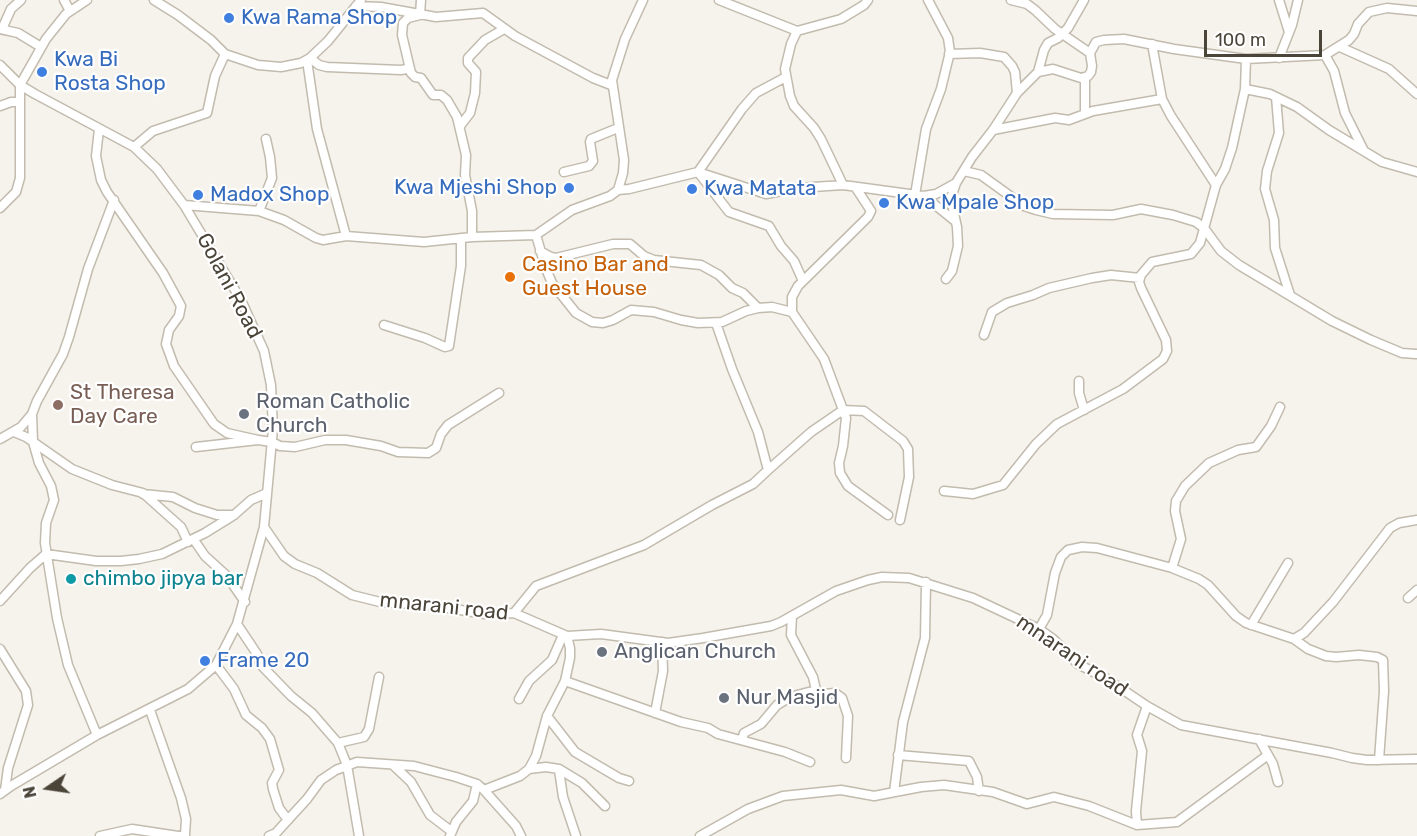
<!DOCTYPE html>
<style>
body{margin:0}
#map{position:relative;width:1417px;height:836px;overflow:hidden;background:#f6f3ec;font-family:Rubik,sans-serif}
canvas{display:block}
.north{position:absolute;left:18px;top:758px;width:60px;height:60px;-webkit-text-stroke:4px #fff;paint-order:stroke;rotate:257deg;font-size:16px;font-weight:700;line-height:24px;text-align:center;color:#4b4439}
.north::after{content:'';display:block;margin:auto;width:21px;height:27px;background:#4b4439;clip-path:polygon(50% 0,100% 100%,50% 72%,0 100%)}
.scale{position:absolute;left:1204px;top:30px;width:118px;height:27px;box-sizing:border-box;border:3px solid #4b4439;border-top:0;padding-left:8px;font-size:18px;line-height:21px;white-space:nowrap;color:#4b4439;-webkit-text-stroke:4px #fff;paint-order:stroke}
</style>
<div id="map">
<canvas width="1417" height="836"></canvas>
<div class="north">N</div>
<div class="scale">100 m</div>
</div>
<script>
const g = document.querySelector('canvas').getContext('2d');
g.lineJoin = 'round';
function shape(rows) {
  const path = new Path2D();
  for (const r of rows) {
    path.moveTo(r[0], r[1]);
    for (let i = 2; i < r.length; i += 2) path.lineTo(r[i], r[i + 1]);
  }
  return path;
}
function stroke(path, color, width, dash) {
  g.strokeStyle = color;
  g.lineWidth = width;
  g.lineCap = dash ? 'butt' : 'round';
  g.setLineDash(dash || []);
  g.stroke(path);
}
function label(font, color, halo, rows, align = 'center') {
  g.font = font + ' Rubik,sans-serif';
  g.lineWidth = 4.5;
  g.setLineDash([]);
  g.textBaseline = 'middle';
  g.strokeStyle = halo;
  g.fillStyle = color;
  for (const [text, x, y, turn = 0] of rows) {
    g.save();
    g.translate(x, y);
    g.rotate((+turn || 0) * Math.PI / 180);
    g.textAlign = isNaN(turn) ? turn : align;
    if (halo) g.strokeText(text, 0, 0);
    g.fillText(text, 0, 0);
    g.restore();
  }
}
const street = shape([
 [64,0,70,11],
 [154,0,178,15,211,40,225,54,258,65,281,67,301,63,310,58,328,41,361,0],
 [421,0,420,15,408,18,403,23,402,35,411,73,415,77,421,78,433,95,441,95,447,100,457,117,466,155,465,175,472,211,472,237],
 [719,0,797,31,841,19,864,5,868,0],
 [1011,0,1027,4,1035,10,1055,29,1090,53],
 [1279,0,1289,32],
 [356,6,381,7,436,17,483,13,515,36,593,78,611,85],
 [0,29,18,33,41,47],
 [2,29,11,9,21,0],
 [797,31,791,44,785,69,790,96,794,106,814,128,821,139,843,185],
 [1152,44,1162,99,1171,116,1216,185],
 [1340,47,1389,69,1417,94],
 [949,54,980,53,1004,57,1012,66,1015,72,1017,93],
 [1325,55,1334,71,1345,113,1363,149],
 [310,58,319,65,327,67,401,70,407,69,409,66],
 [1279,58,1292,25,1298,0],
 [307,60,317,129,346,236],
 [0,65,20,85,35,94,134,147,157,169,184,205,241,300,264,351,271,385,273,429,264,527,237,624,216,665,188,689,97,735,11,786,0,794],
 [1038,72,1044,50,1048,43,1058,38,1068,28,1084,0],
 [786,77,756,93,742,109,698,172,729,212,769,226,781,246,794,261,803,281],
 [1085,78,1085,113],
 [1245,89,1270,94,1297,107,1329,130,1382,162,1417,172],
 [1276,97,1279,133,1267,171,1265,189,1274,220,1275,248,1290,295],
 [0,106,11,102,19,102],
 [460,126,470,113,475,93,476,72,468,63,468,58,485,40,504,29],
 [99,129,96,156,101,180,107,192,163,273,181,306,179,316,169,330,166,344,174,366,214,424,227,433,258,440],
 [993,130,1055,118,1069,120,1093,111,1162,99],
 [134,147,153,131,207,113,215,76,225,54],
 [964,171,981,175,1024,206,1036,210,1053,214,1113,215,1141,209,1173,215,1196,222,1204,228,1221,251,1239,265,1332,321,1371,340,1402,353,1416,354],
 [564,172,589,166,593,161,590,142,591,139,618,128],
 [856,188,871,211,868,217,798,286,792,297,792,312,824,359,846,418,843,446,839,463,840,473,848,486,888,515],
 [618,190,629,189,698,172,766,194,798,188,843,185,924,196,936,194,956,183,972,157,993,130,1017,93,1038,72,1053,69,1081,78,1088,76,1091,72,1092,66,1090,53,1096,42,1104,40,1124,39,1174,49,1246,59,1325,55,1349,40,1354,34,1358,24,1369,12,1387,8,1417,11],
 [915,195,926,129,941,89,950,52,948,38,928,0],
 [924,196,955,221],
 [184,205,259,211,284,220,316,238,323,240,346,236,424,242,472,237,536,235,572,210,610,196,618,190,623,173,624,160,612,80,625,39,643,0],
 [0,208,16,192,20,178,20,85,46,39,66,14,87,0],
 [259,211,272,178,270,157,266,139],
 [536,235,546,269,552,283,576,313,592,322,603,323,613,320,631,310,654,312,681,320,698,323,722,322,746,311,758,308,772,307,792,312],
 [540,251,551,257,556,258,613,244,630,244,644,256,654,260,701,265,719,275,732,288,743,293,758,308],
 [946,279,952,271,958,246,957,227,953,209,952,195,956,183],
 [384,325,425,338,445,347,449,346,461,266,461,238],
 [984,335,992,312,1007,303,1033,295,1049,288,1092,278,1111,275,1140,278],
 [1079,381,1079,393,1084,410],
 [14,432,26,437,72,469,112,485,143,493,181,527,188,542],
 [0,439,21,427,32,414],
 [196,447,258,440,272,442,280,446,295,447,325,440,346,440,381,446,398,452,428,453,436,448,441,434,448,425,499,393],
 [768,470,811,432,843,410,864,411,903,441,908,449,909,477,900,520],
 [944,491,973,494,1003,485,1036,444,1057,424,1123,389,1163,359,1167,351,1166,340,1141,288,1139,282,1141,275,1152,262,1191,254,1200,243,1216,185,1225,169,1232,148,1245,89,1246,59],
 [143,494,173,497,195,508,217,515,234,515],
 [264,527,284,556,295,564,317,573,352,595,380,602,430,605,485,614,514,613,567,636,601,634,668,643,703,638,771,626,781,622,836,591,868,580,882,577,909,578,973,598,1039,629,1053,639,1078,664,1107,679,1147,706,1181,725,1332,753,1352,758,1367,760,1417,759],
 [194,540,205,556,227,576,245,602],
 [1172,568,1181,539,1175,511,1176,501,1185,486,1209,463,1238,450,1256,447,1271,426,1280,407],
 [1408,598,1417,590],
 [0,601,30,568,46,554,96,561,121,561,139,559,162,554,205,533,234,515,251,500,267,493],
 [514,613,536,586,644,545,712,505,753,484,768,470,758,432,732,369,716,323],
 [792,616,791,635,813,677,816,690,823,694,835,693,842,698,848,716,846,758],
 [237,624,257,654,260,664,291,696,312,713,338,743,347,765,359,836],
 [1251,625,1288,563],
 [1039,629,1047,615,1055,573,1061,557,1068,550,1082,547,1097,548,1172,568,1199,579,1208,585,1236,616,1246,623,1294,639,1304,633,1333,602,1390,528,1399,523,1417,520],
 [1294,639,1308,649,1326,656,1336,657,1359,655,1377,657,1383,660,1384,691,1379,760],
 [0,649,26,691,28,705,8,768,5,790],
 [216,665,234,689,246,715,262,728,270,739,279,770,272,783,273,789,279,808,288,820],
 [565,681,681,722,708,728,718,734,785,752,810,762],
 [519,699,529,681,552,660,563,635],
 [150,710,181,798,186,819,185,835,179,836],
 [655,713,663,671,662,642],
 [547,716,575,752,619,778,629,781],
 [97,735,68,665,57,618,45,543,46,523,54,500,51,486,39,463,33,442,32,414,37,401,63,354,69,337,88,269,114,200],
 [1259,739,1273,764,1278,782],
 [742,740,744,733,761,724,777,705,790,697,816,690],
 [338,743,364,737,369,729,379,677],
 [898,755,969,761,977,777,979,791],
 [393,765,411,782,430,815,451,831],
 [529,769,546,767,559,769,582,783,605,806],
 [559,770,563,797,576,836],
 [484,790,516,826,521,836],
 [894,792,903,722,925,638,926,582],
 [1137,825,1136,811,1142,751,1137,735,1147,706],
 [100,836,132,829,178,836],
 [269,836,276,833,285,823,307,799,321,780,336,770,357,762,414,766,456,777,477,784,484,790,520,776,529,769,536,756,547,716,565,681,570,658,570,648,567,636],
 [450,836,456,822,473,801,477,784],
 [700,836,748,809,783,796,841,790,874,796,921,787,944,785,993,792,1027,804,1054,797,1089,806,1137,825,1177,822,1268,755]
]);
stroke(street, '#c2bbae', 11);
stroke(street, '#fff', 8);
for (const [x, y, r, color] of [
 [229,18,6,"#3f7fe0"],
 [42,72,6,"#3f7fe0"],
 [569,188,6,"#3f7fe0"],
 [692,189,6,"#3f7fe0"],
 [198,195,6,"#3f7fe0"],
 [884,203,6,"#3f7fe0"],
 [510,277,6,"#e8710a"],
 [58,405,6,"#8d6e63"],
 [244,414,6,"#6b7280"],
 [71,579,6,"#0f9aa8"],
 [602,652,6,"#6b7280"],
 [205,661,6,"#3f7fe0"],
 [724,698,6,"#6b7280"]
]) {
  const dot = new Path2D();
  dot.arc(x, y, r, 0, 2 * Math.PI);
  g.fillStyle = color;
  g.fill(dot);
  stroke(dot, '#fff', 2);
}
label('21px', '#366cbe', '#fff', [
 ["Kwa Rama Shop",241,18],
 ["Kwa Bi",54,60],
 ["Rosta Shop",54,84],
 ["Kwa Mjeshi Shop",557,188,"right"],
 ["Kwa Matata",704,189],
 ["Madox Shop",210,195],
 ["Kwa Mpale Shop",896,203],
 ["Frame 20",217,661]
], 'left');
label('21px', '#c56008', '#fff', [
 ["Casino Bar and",522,265],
 ["Guest House",522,289]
], 'left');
label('21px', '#4b4439', '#fff', [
 ["Golani Road",229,286,62],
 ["mnarani road",444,607,6],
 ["mnarani road",1072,656,34]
]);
label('21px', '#785e54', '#fff', [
 ["St Theresa",70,393],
 ["Day Care",70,417]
], 'left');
label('21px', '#5b616d', '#fff', [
 ["Roman Catholic",256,402],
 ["Church",256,426],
 ["Anglican Church",614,652],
 ["Nur Masjid",736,698]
], 'left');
label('21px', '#0d838f', '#fff', [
 ["chimbo jipya bar",83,579]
], 'left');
</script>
